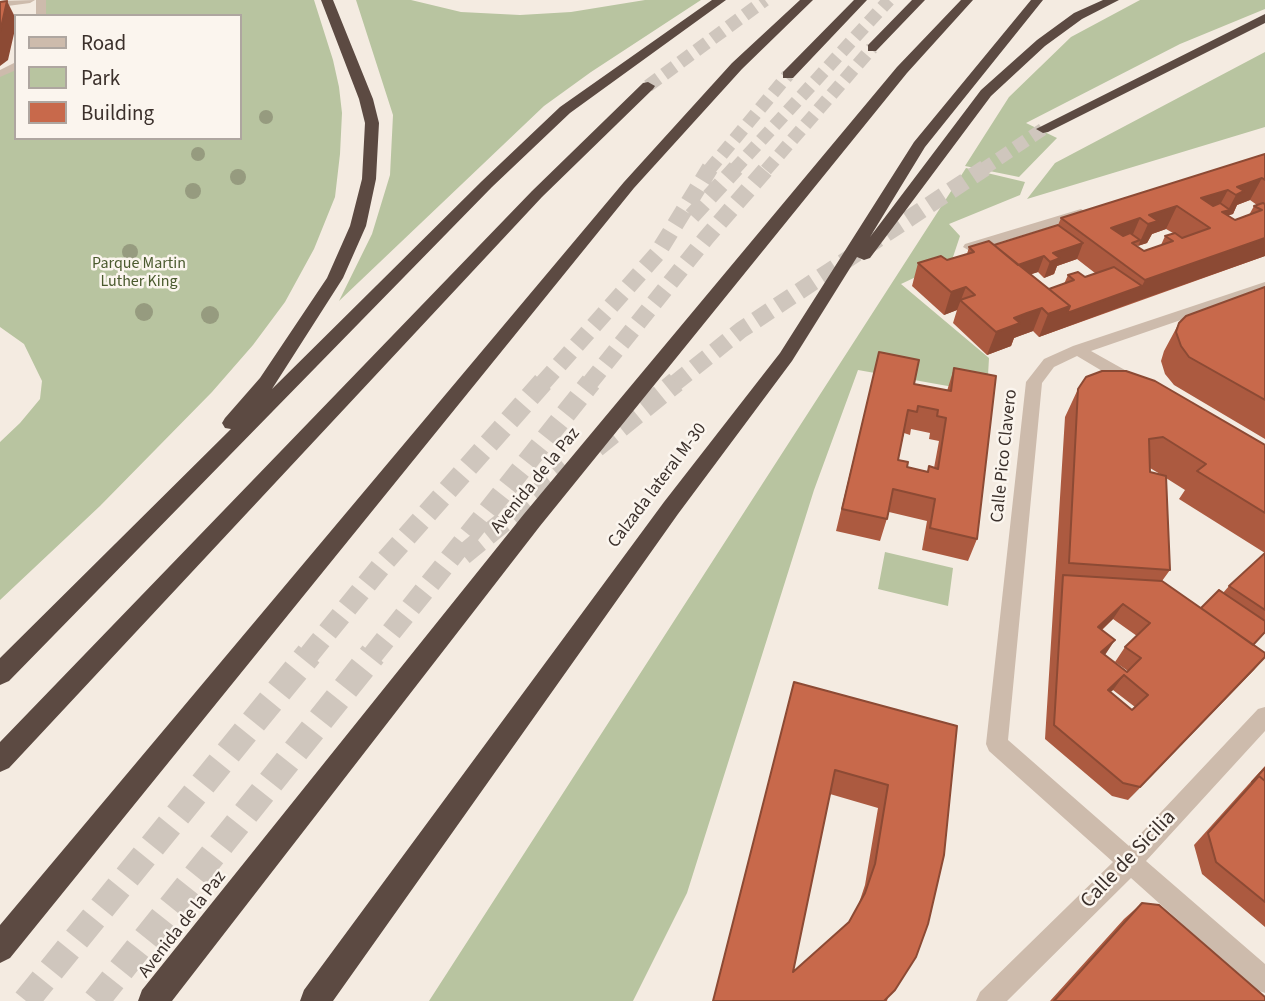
<!DOCTYPE html>
<style>
body{margin:0}
#map{position:relative;width:1265px;height:1001px;overflow:hidden;background:#f4ebe1;font-family:"Source Sans 3",sans-serif}
canvas{display:block}
.legend{position:absolute;left:14px;top:14px;width:228px;height:126px;box-sizing:border-box;background:#fbf5ee;border:2px solid #aea6a0;margin:0;padding:9px 12px;list-style:none;font-size:21px;color:#3b302b}
.legend li{display:flex;align-items:center;gap:14px;height:35px}
.legend b{width:35px;border:2px solid #aea6a0}
</style>
<div id="map">
<canvas width="1265" height="1001"></canvas>
<ul class="legend">
<li><b style="height:9px;background:#cdbbac"></b>Road</li>
<li><b style="height:19px;background:#b8c4a0"></b>Park</li>
<li><b style="height:19px;background:#c8694b"></b>Building</li>
</ul>
</div>
<script>
const g = document.querySelector('canvas').getContext('2d');
g.lineJoin = 'round';
function fillPath(path, color) {
  g.fillStyle = color;
  g.fill(path, 'evenodd');
}
function shape(rows) {
  const path = new Path2D();
  for (const r of rows) {
    path.moveTo(r[0], r[1]);
    for (let i = 2; i < r.length; i += 2) path.lineTo(r[i], r[i + 1]);
  }
  return path;
}
function stroke(path, color, width, dash) {
  g.strokeStyle = color;
  g.lineWidth = width;
  g.lineCap = dash ? 'butt' : 'round';
  g.setLineDash(dash || []);
  g.stroke(path);
}
function label(font, color, halo, rows, align = 'center') {
  g.font = font + ' "Source Sans 3",sans-serif';
  g.lineWidth = 5;
  g.setLineDash([]);
  g.textBaseline = 'middle';
  g.strokeStyle = halo;
  g.fillStyle = color;
  for (const [text, x, y, turn = 0] of rows) {
    g.save();
    g.translate(x, y);
    g.rotate((+turn || 0) * Math.PI / 180);
    g.textAlign = isNaN(turn) ? turn : align;
    if (halo) g.strokeText(text, 0, 0);
    g.fillText(text, 0, 0);
    g.restore();
  }
}
fillPath(shape([
 [41,0,314,0,333,60,339,87,342,113,340,154,335,197,314,249,285,302,253,345,212,392,100,506,0,600,0,442,20,423,40,399,42,381,24,344,0,327,0,74,16,65,16,138,240,138,240,16,41,16],
 [356,0,411,0,461,12,520,15,571,12,645,0,701,0,591,72,544,106,339,301,372,234,390,175,393,115],
 [1140,0,1265,0,1265,9,1180,44,1026,123,1057,138,1019,177,965,166,1009,97,1071,37],
 [1265,52,1265,127,1027,199,1055,163],
 [966,168,1025,182,1020,195,949,224,960,236,952,260,901,284,989,358,987,393,858,370,814,490,687,893,633,1001,429,1001],
 [885,552,953,568,948,606,878,589]
]), '#b8c4a0');
stroke(shape([
 [648,86,765,0],
 [709,170,788,75],
 [734,170,889,0],
 [766,170,872,48],
 [982,170,1043,129]
]), '#cfc6bd', 13, [13, 7]);
stroke(shape([
 [692,216,736,168],
 [542,384,657,254,710,168],
 [589,384,706,238,767,168],
 [674,384,741,330,985,168]
]), '#cfc6bd', 17, [17, 9]);
stroke(shape([
 [596,447,676,382],
 [463,555,568,469],
 [308,656,386,560,543,382],
 [372,656,591,382]
]), '#cfc6bd', 21, [21, 10]);
stroke(shape([
 [26,1001,309,654],
 [96,1001,373,654]
]), '#cfc6bd', 27, [27, 13]);
fillPath(shape([
 [35,0,30,3,0,7,0,1,35,0],
 [36,0,46,0,46,16,36,16,36,0],
 [16,62,16,70,0,77,0,70,16,62],
 [1081,209,1088,213,1086,216,975,250,970,251,963,247,965,244,1081,209],
 [1265,282,1265,291,1091,351,1141,379,1143,383,1141,387,1129,387,1077,356,1054,367,1042,383,1008,740,1129,846,1258,709,1265,707,1265,731,1146,861,1265,964,1265,993,1256,990,1131,878,1007,1001,976,1001,980,992,1113,862,989,751,986,744,1026,382,1044,359,1073,346,1265,282]
]), '#cdbbac');
fillPath(shape([
 [321,0,333,0,373,99,379,123,376,179,366,226,343,278,272,389,482,181,560,107,712,0,726,0,570,113,492,187,9,681,0,685,0,658,231,429,225,428,222,423,225,418,260,378,327,278,350,226,362,179,365,123,359,99,321,0],
 [800,0,813,0,742,69,634,188,10,958,0,963,0,925,624,182,732,63,800,0],
 [854,0,867,0,793,78,783,78,783,72,854,0],
 [912,0,925,0,876,51,868,51,868,45,912,0],
 [961,0,973,0,907,73,540,526,172,1001,138,1001,142,990,524,514,897,67,961,0],
 [1031,0,1043,0,925,147,870,237,981,90,1037,40,1074,13,1103,0,1119,0,1082,19,1045,46,991,96,870,258,864,260,857,257,792,361,678,514,333,1001,300,1001,304,990,664,502,780,353,914,142,1031,0],
 [1265,14,1265,23,1048,132,1043,133,1036,129,1265,14],
 [648,82,655,86,653,89,542,197,9,768,0,772,0,742,532,191,643,83,648,82]
]), '#5c4a42');
g.fillStyle = '#969b7f';
for (const [x, y, r] of [
 [266,117,7],
 [198,154,7],
 [238,177,8],
 [193,191,8],
 [130,252,8],
 [144,312,9],
 [210,315,9]
]) {
  g.beginPath();
  g.arc(x, y, r, 0, 2 * Math.PI);
  g.fill();
}
fillPath(shape([
 [1265,154,1265,256,1039,337,1033,331,1019,336,1014,338,1011,346,987,355,953,323,957,310,944,315,912,286,918,263,947,260,967,254,969,247,994,245,1058,225,1061,218],
 [1250,200,1257,205,1254,206,1249,215,1235,220,1228,215,1233,214,1237,205],
 [1166,229,1173,233,1165,236,1161,245,1144,251,1137,246,1147,243,1152,234],
 [1077,259,1095,273,1085,277,1068,275,1064,284,1049,289,1031,274,1038,272,1044,278,1054,274,1057,266],
 [1265,287,1265,439,1174,385,1165,374,1161,361,1164,351,1179,323],
 [879,352,914,384,947,391,954,368,977,539,968,561,922,550,927,521,889,512,880,541,836,531],
 [911,429,930,433,929,439,939,441,934,468,929,466,927,472,907,467,898,460,904,433,910,435],
 [1078,389,1265,445,1265,633,1253,645,1265,657,1128,800,1112,796,1045,739,1065,417],
 [1150,468,1160,474,1150,472],
 [1166,478,1185,490,1179,499,1265,553,1229,586,1223,593,1201,608,1162,581,1170,570],
 [1113,619,1137,636,1125,647,1115,662,1128,671,1127,672,1105,655,1102,630],
 [1113,690,1135,707,1132,710,1110,692],
 [794,682,957,726,887,1001,713,1001],
 [830,794,878,808,865,885,857,909,849,922,793,972],
 [1265,766,1265,927,1202,874,1194,845],
 [1142,903,1265,1001,1050,1001,1124,919]
]), '#ac5a40');
fillPath(shape([
 [7,1,16,19,16,25,8,60,0,66,0,32],
 [1262,178,1250,200,1237,205,1233,214,1227,216,1222,212,1228,210,1236,195,1237,187],
 [1228,190,1216,212,1201,198],
 [1177,206,1166,229,1152,234,1147,243,1138,246,1148,224,1149,215],
 [1140,218,1130,241,1111,228],
 [1265,238,1265,256,1134,302,1145,280],
 [1083,243,1077,259,1057,266,1054,274,1044,278,1053,253],
 [1044,256,1038,272,1023,277,1011,267],
 [1142,286,1134,302,1039,337,1048,314,1070,306],
 [966,287,957,310,944,315,951,292],
 [1042,308,1033,331,1014,338,1011,346,987,355,996,332,1014,318],
 [1123,604,1113,619,1088,642,1098,627],
 [1115,640,1105,655,1091,667,1101,652],
 [1265,657,1254,670,1128,800,1140,787],
 [1124,675,1113,690,1097,705,1108,690]
]), '#8c4a34');
const building = shape([
 [7,1,0,32,0,2,7,1],
 [1265,154,1265,180,1262,178,1237,187,1244,191,1236,195,1228,190,1201,198,1213,206,1220,203,1230,210,1222,212,1235,220,1262,210,1254,206,1263,203,1265,204,1265,238,1145,280,1061,218,1265,154],
 [1177,206,1210,228,1182,238,1175,233,1165,236,1173,241,1144,251,1132,243,1140,240,1130,233,1123,236,1111,228,1140,218,1148,224,1158,221,1149,215,1177,206],
 [1058,225,1083,243,1053,253,1060,258,1050,262,1044,256,1018,265,994,245,1058,225],
 [989,241,1070,306,1048,314,1042,308,1027,313,1014,318,1020,323,996,332,960,300,975,295,966,287,951,292,918,263,941,256,947,260,974,252,969,247,989,241],
 [1114,267,1142,286,1067,313,1070,306,1049,289,1074,280,1068,275,1078,272,1085,277,1114,267],
 [1265,287,1265,400,1189,357,1181,346,1176,332,1179,323,1186,316,1265,287],
 [879,352,919,360,914,384,951,391,954,368,996,376,977,539,930,528,935,499,893,489,887,519,842,509,879,352],
 [918,406,938,410,937,416,946,418,938,469,929,466,928,472,907,467,908,462,898,460,908,410,917,412,918,406],
 [1102,371,1126,371,1155,381,1265,445,1265,513,1197,471,1206,464,1163,437,1149,439,1150,472,1166,476,1170,570,1069,563,1078,389,1086,377,1102,371],
 [1265,553,1265,610,1229,586,1265,553],
 [1063,575,1162,581,1265,653,1265,657,1140,787,1123,783,1054,725,1063,575],
 [1123,604,1150,623,1125,647,1141,658,1127,672,1101,652,1115,640,1098,627,1123,604],
 [1124,675,1148,695,1132,710,1108,690,1124,675],
 [1219,590,1265,621,1265,632,1253,645,1201,608,1219,590],
 [794,682,957,726,944,855,928,924,916,957,895,990,884,1001,713,1001,794,682],
 [835,770,888,785,875,864,865,893,849,922,793,972,835,770],
 [1265,768,1265,781,1259,776,1252,782,1265,768],
 [1259,776,1265,781,1265,902,1216,862,1208,833,1259,776],
 [1142,903,1159,905,1265,997,1265,1001,1054,1001,1142,903]
]);
fillPath(building, '#c8694b');
stroke(building, '#8c4a34', 2);
label('16px', '#4a5a2e', '#fbf5ee', [
 ["Parque Martin",139,264],
 ["Luther King",139,282]
]);
label('18px', '#3b302b', '#fbf5ee', [
 ["Calle Pico Clavero",1005,456,-84],
 ["Avenida de la Paz",536,481,-51],
 ["Calzada lateral M-30",658,486,-53],
 ["Avenida de la Paz",183,925,-52]
]);
label('21px', '#3b302b', '#fbf5ee', [
 ["Calle de Sicilia",1129,860,-46]
]);
</script>
